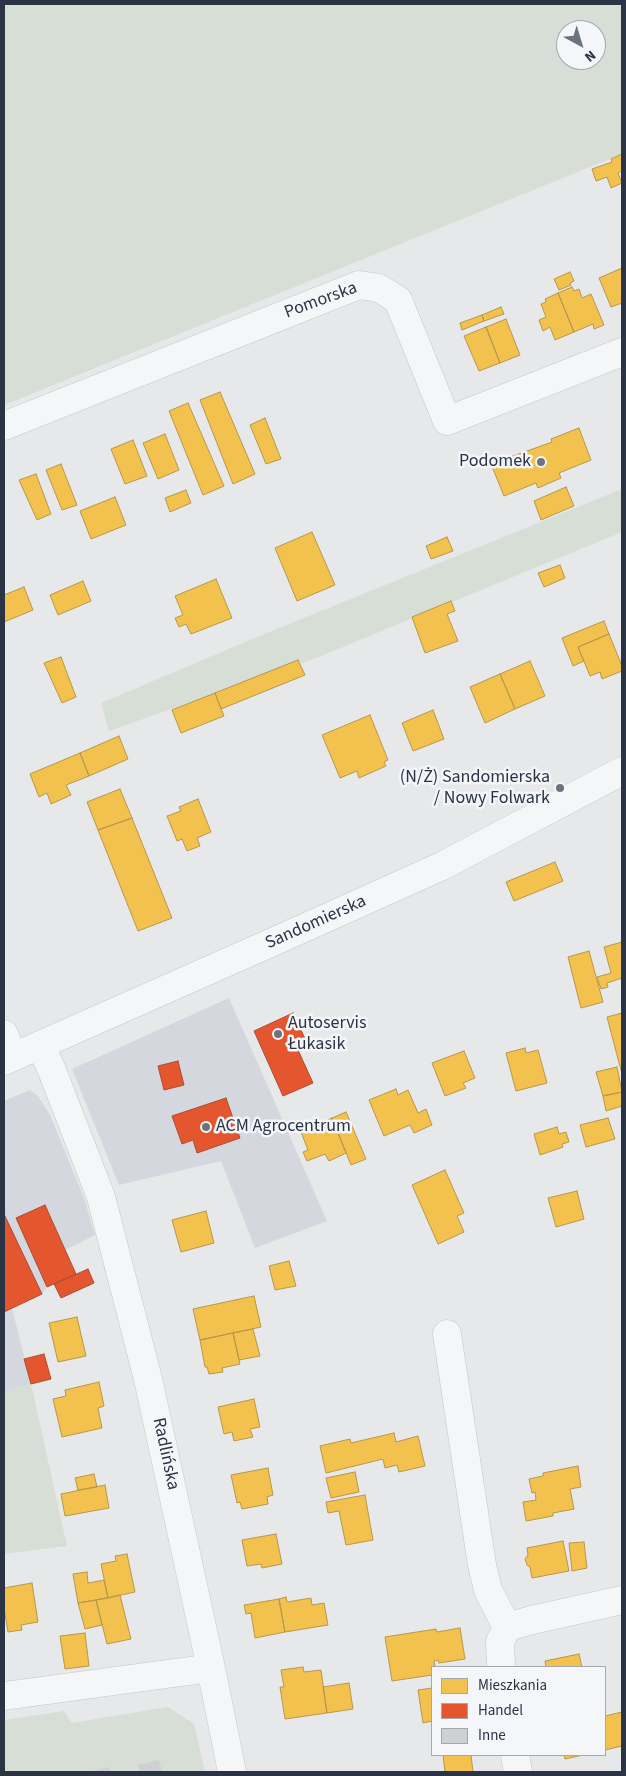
<!DOCTYPE html>
<meta charset="utf-8">
<style>
body{margin:0}
#map{position:relative;width:626px;height:1776px;overflow:hidden;background:#e6e8ea;font-family:"Source Sans 3",sans-serif}
canvas{display:block}
.frame{position:absolute;inset:0;border:5px solid #2b3445;pointer-events:none}
.legend{position:absolute;left:431px;top:1666px;width:175px;height:90px;box-sizing:border-box;background:#f4f6f9;border:1px solid #a4a8b1;margin:0;padding:6px 9px;list-style:none;font-size:15px;color:#2b3445}
.legend li{display:flex;align-items:center;gap:10px;height:25px}
.legend b{width:25px;border:1px solid #a4a8b1}
.north{position:absolute;left:556px;top:20px;width:50px;height:50px;box-sizing:border-box;background:#f4f6f9;border:1px solid #a4a8b1;border-radius:50%;rotate:141deg;font-size:14px;font-weight:700;line-height:20px;text-align:center;color:#2b3445}
.north::after{content:'';display:block;margin:auto;width:18px;height:22px;background:#6c737f;clip-path:polygon(50% 0,100% 100%,50% 72%,0 100%)}
</style>
<div id="map">
<canvas width="626" height="1776"></canvas>
<div class="frame"></div>
<ul class="legend">
<li><b style="height:14px;background:#f2c14e"></b>Mieszkania</li>
<li><b style="height:14px;background:#e4572e"></b>Handel</li>
<li><b style="height:14px;background:#ced0d3"></b>Inne</li>
</ul>
<div class="north">N</div>
</div>
<script>
const g = document.querySelector('canvas').getContext('2d');
g.lineJoin = 'round';
function fillPath(path, color) {
  g.fillStyle = color;
  g.fill(path, 'evenodd');
}
function shape(rows) {
  const path = new Path2D();
  for (const r of rows) {
    path.moveTo(r[0], r[1]);
    for (let i = 2; i < r.length; i += 2) path.lineTo(r[i], r[i + 1]);
  }
  return path;
}
function stroke(path, color, width, dash) {
  g.strokeStyle = color;
  g.lineWidth = width;
  g.lineCap = dash ? 'butt' : 'round';
  g.setLineDash(dash || []);
  g.stroke(path);
}
function label(font, color, halo, rows, align = 'center') {
  g.font = font + ' "Source Sans 3",sans-serif';
  g.lineWidth = 5;
  g.setLineDash([]);
  g.textBaseline = 'middle';
  g.strokeStyle = halo;
  g.fillStyle = color;
  for (const [text, x, y, turn = 0] of rows) {
    g.save();
    g.translate(x, y);
    g.rotate((+turn || 0) * Math.PI / 180);
    g.textAlign = isNaN(turn) ? turn : align;
    if (halo) g.strokeText(text, 0, 0);
    g.fillText(text, 0, 0);
    g.restore();
  }
}
fillPath(shape([
 [229,998,327,1221,255,1248,221,1161,119,1185,72,1069],
 [30,1090,38,1096,50,1115,84,1198,95,1235,65,1250,76,1274,47,1287,42,1294,12,1308,31,1384,4,1392,4,1101]
]), '#d4d7dd');
fillPath(shape([
 [4,4,622,4,622,154,4,405],
 [566,30,596,30,596,60,566,60],
 [622,489,622,532,316,658,109,731,101,703,262,635],
 [31,1384,67,1546,4,1554,4,1392],
 [168,1707,194,1724,205,1772,4,1772,4,1720,64,1711,72,1723]
]), '#d6ded6');
const homes = shape([
 [622,154,622,171,618,173,622,183,611,188,607,177,596,181,592,169,612,162,611,159,622,154],
 [622,268,622,303,611,307,599,278,622,268],
 [570,272,574,281,570,283,571,285,559,290,554,279,570,272],
 [572,287,574,291,579,289,582,298,591,294,604,325,594,329,593,324,574,332,558,293,572,287],
 [558,293,574,332,555,340,550,327,543,331,539,320,546,317,541,304,546,302,545,299,558,293],
 [501,307,504,314,484,321,482,315,501,307],
 [482,315,484,321,462,330,460,323,482,315],
 [506,319,520,355,500,363,486,327,506,319],
 [486,327,500,363,479,371,464,336,486,327],
 [220,392,255,474,233,484,200,400,220,392],
 [188,403,224,486,203,495,169,411,188,403],
 [265,418,281,459,266,464,250,425,265,418],
 [579,428,591,460,559,473,561,478,538,488,536,483,504,496,491,464,552,442,551,439,579,428],
 [165,434,179,470,158,479,143,443,165,434],
 [133,440,147,476,125,484,111,449,133,440],
 [61,464,77,505,62,510,46,470,61,464],
 [36,474,51,514,37,520,19,480,36,474],
 [566,487,574,506,541,520,534,501,566,487],
 [186,490,191,503,170,512,165,498,186,490],
 [115,497,126,525,91,539,80,511,115,497],
 [312,532,335,585,297,601,275,548,312,532],
 [447,537,453,551,431,559,426,546,447,537],
 [560,565,565,578,544,587,538,573,560,565],
 [216,579,232,618,191,634,186,624,179,627,175,618,183,615,175,596,216,579],
 [83,581,91,601,58,615,50,595,83,581],
 [24,587,33,610,4,622,4,595,24,587],
 [451,601,455,611,447,614,458,641,425,653,412,617,451,601],
 [604,621,609,634,578,647,584,661,573,666,562,638,604,621],
 [609,634,622,666,622,671,602,679,600,672,590,676,578,647,609,634],
 [61,657,76,697,62,703,44,663,61,657],
 [298,660,305,675,221,709,215,693,298,660],
 [530,661,545,696,515,709,500,674,530,661],
 [500,674,515,709,485,723,470,687,500,674],
 [215,693,224,716,181,733,172,710,215,693],
 [433,710,444,739,413,751,402,723,433,710],
 [370,715,388,760,384,762,386,766,359,778,357,771,340,778,322,735,370,715],
 [119,736,128,759,89,776,80,753,119,736],
 [80,753,89,776,66,785,71,795,51,804,47,793,39,797,30,774,80,753],
 [120,789,132,818,98,830,87,802,120,789],
 [198,799,211,832,197,838,200,846,187,851,182,839,177,841,167,816,181,811,179,807,198,799],
 [132,818,172,918,138,931,98,830,132,818],
 [555,862,563,881,514,901,506,882,555,862],
 [622,942,622,978,607,983,608,987,601,989,597,977,611,973,604,947,622,942],
 [589,951,603,1002,581,1008,568,957,589,951],
 [622,1013,622,1074,607,1017,622,1013],
 [525,1048,526,1053,538,1050,547,1083,516,1091,506,1053,525,1048],
 [464,1051,475,1078,463,1083,466,1088,445,1096,432,1063,464,1051],
 [617,1067,622,1092,603,1096,596,1072,617,1067],
 [396,1089,398,1095,408,1090,418,1113,426,1109,432,1125,414,1133,410,1125,384,1136,369,1100,396,1089],
 [622,1092,622,1106,606,1111,603,1096,622,1092],
 [346,1112,366,1159,351,1165,332,1118,346,1112],
 [332,1118,346,1153,329,1161,325,1154,307,1161,303,1152,308,1150,301,1132,332,1118],
 [608,1118,615,1139,586,1147,580,1125,608,1118],
 [557,1127,559,1134,566,1132,569,1142,562,1144,563,1147,540,1155,534,1134,557,1127],
 [445,1170,464,1213,457,1216,464,1232,438,1244,412,1185,445,1170],
 [577,1191,584,1219,556,1227,548,1198,577,1191],
 [206,1211,214,1243,181,1252,172,1220,206,1211],
 [289,1261,296,1286,275,1290,269,1266,289,1261],
 [254,1296,261,1327,200,1340,193,1309,254,1296],
 [77,1317,86,1356,58,1362,49,1323,77,1317],
 [253,1329,260,1356,239,1360,233,1333,253,1329],
 [233,1333,240,1364,222,1368,223,1372,209,1374,207,1367,205,1367,200,1340,233,1333],
 [99,1382,104,1406,98,1408,102,1428,62,1437,53,1399,66,1396,65,1390,99,1382],
 [254,1399,260,1427,250,1429,253,1437,234,1441,232,1432,224,1434,218,1407,254,1399],
 [394,1433,396,1442,418,1436,425,1466,399,1472,397,1465,385,1468,383,1459,326,1473,320,1446,350,1439,351,1443,394,1433],
 [578,1466,581,1487,570,1489,574,1509,553,1513,553,1516,526,1521,523,1502,536,1500,535,1492,532,1493,529,1479,543,1476,543,1473,578,1466],
 [268,1468,273,1495,267,1497,268,1504,242,1509,240,1502,237,1503,231,1475,268,1468],
 [355,1472,359,1492,331,1498,326,1478,355,1472],
 [94,1474,97,1487,78,1490,75,1478,94,1474],
 [105,1485,109,1508,65,1516,61,1494,105,1485],
 [365,1495,373,1540,346,1545,339,1511,328,1513,326,1502,365,1495],
 [276,1534,282,1564,262,1568,261,1564,247,1566,242,1540,276,1534],
 [563,1541,569,1571,532,1578,530,1567,527,1565,525,1559,528,1555,527,1548,563,1541],
 [584,1542,587,1568,572,1571,569,1543,584,1542],
 [127,1554,135,1592,108,1598,101,1564,116,1561,115,1556,127,1554],
 [87,1572,88,1583,104,1580,108,1598,78,1603,73,1574,87,1572],
 [32,1583,38,1622,21,1625,22,1630,8,1632,4,1608,4,1588,32,1583],
 [120,1595,131,1639,107,1644,96,1600,120,1595],
 [286,1597,287,1602,311,1598,312,1605,324,1603,328,1625,285,1632,279,1599,286,1597],
 [279,1599,285,1632,255,1638,251,1613,246,1614,244,1605,279,1599],
 [96,1600,102,1625,85,1629,78,1603,96,1600],
 [460,1628,465,1659,439,1663,438,1660,434,1661,435,1667,432,1667,432,1675,392,1681,385,1637,436,1629,437,1632,460,1628],
 [85,1633,89,1666,65,1669,60,1636,85,1633],
 [579,1654,582,1667,584,1667,546,1667,545,1661,579,1654],
 [303,1667,304,1672,321,1670,327,1713,285,1719,280,1687,284,1687,281,1670,303,1667],
 [349,1683,353,1709,327,1713,323,1687,349,1683],
 [432,1688,432,1721,423,1723,418,1690,432,1688],
 [622,1712,622,1746,605,1750,605,1716,622,1712],
 [443,1755,471,1755,473,1772,445,1772,443,1755],
 [564,1755,583,1755,565,1759,564,1755]
]);
fillPath(homes, '#f2c14e');
stroke(homes, '#b6974b', 1);
const shops = shape([
 [293,1013,308,1045,298,1050,313,1083,283,1096,254,1031,293,1013],
 [178,1061,184,1085,164,1090,158,1066,178,1061],
 [226,1098,240,1138,197,1153,193,1140,182,1144,172,1116,226,1098],
 [45,1205,76,1274,47,1287,16,1218,45,1205],
 [4,1214,42,1294,4,1312,4,1214],
 [88,1269,94,1283,61,1298,54,1284,88,1269],
 [44,1354,51,1379,31,1384,24,1359,44,1354]
]);
fillPath(shops, '#e4572e');
stroke(shops, '#ac4c35', 1);
fillPath(shape([
 [159,1760,162,1772,140,1772,138,1765],
 [109,1767,110,1772,93,1772,93,1771]
]), '#ced0d3');
const minor = shape([
 [4,426,359,285,379,288,398,300,447,421,622,352],
 [4,1034,13,1057],
 [4,1061,275,941,442,866,622,771],
 [447,1334,482,1565,488,1590,507,1627],
 [501,1667,500,1642,507,1627,532,1620,622,1600],
 [211,1668,232,1772],
 [4,1696,211,1668,148,1379,101,1197,51,1068,40,1045],
 [515,1755,518,1772]
]);
stroke(minor, '#c4c6c8', 29);
stroke(minor, '#f5f6f7', 28);
for (const [x, y, r, color] of [
 [541,462,5,"#6c737f"],
 [560,788,5,"#6c737f"],
 [278,1034,5,"#6c737f"],
 [206,1127,5,"#6c737f"]
]) {
  const dot = new Path2D();
  dot.arc(x, y, r, 0, 2 * Math.PI);
  g.fillStyle = color;
  g.fill(dot);
  stroke(dot, '#f4f6f9', 2);
}
label('18px', '#2b3445', '#f4f6f9', [
 ["Pomorska",321,301,-20],
 ["Sandomierska",316,923,-24],
 ["Radlińska",165,1454,78]
]);
label('18px', '#2b3445', '#f4f6f9', [
 ["Podomek",531,462],
 ["(N/Ż) Sandomierska",550,778],
 ["/ Nowy Folwark",550,799],
 ["Autoservis",288,1024,"left"],
 ["Łukasik",288,1045,"left"],
 ["ACM Agrocentrum",216,1127,"left"]
], 'right');
</script>
